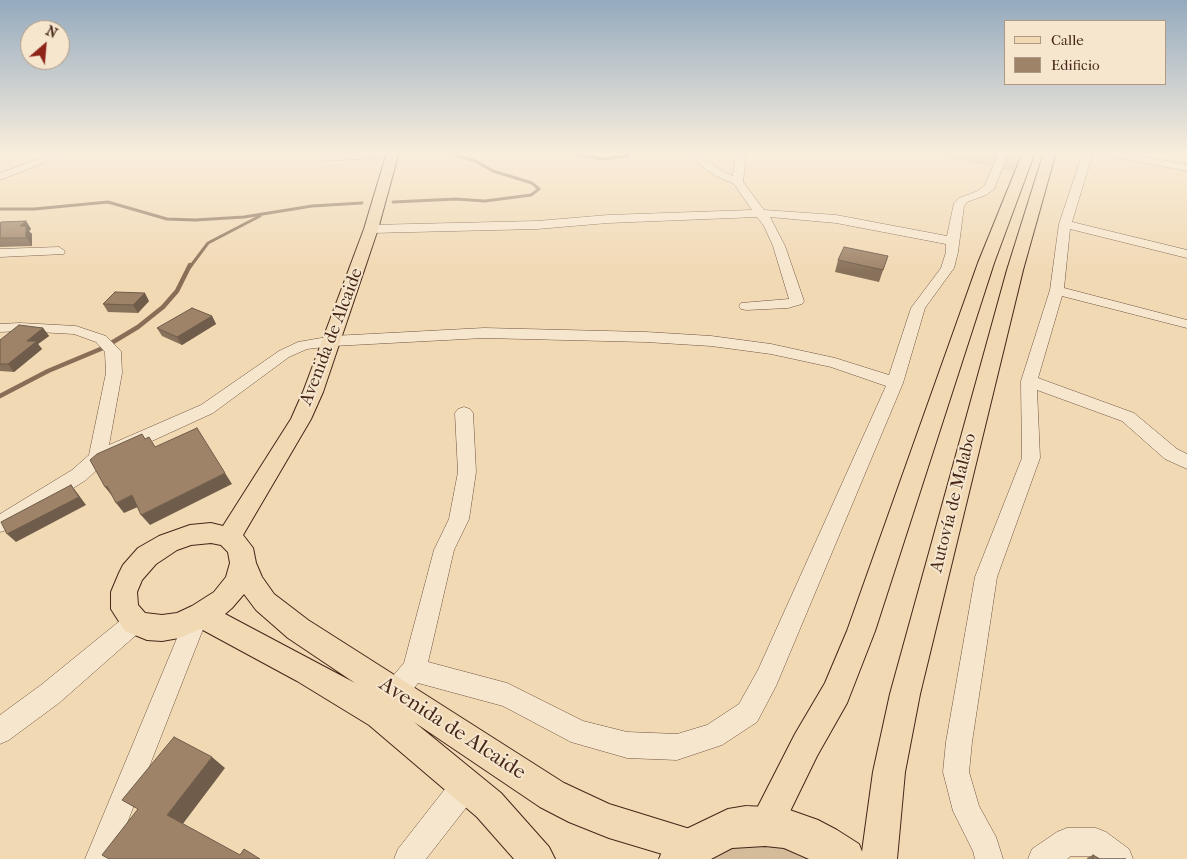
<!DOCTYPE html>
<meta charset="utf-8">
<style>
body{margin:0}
#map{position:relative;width:1187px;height:859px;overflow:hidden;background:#f1d9b4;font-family:"IM FELL French Canon",serif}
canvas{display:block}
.legend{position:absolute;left:1004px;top:20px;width:162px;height:65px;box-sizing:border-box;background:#f6e6ce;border:1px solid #af9985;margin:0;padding:6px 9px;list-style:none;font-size:15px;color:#452618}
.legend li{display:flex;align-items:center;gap:10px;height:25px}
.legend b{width:25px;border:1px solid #af9985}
.north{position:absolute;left:20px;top:20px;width:50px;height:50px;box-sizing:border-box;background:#f6e6ce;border:1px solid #af9985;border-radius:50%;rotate:27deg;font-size:14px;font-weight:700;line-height:20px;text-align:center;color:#452618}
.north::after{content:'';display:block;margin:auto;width:18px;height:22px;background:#8f2418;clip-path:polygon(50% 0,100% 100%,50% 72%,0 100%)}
</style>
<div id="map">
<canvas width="1187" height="859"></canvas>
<ul class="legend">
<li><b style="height:6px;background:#f1d9b4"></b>Calle</li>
<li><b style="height:14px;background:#9e8369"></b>Edificio</li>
</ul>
<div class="north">N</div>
</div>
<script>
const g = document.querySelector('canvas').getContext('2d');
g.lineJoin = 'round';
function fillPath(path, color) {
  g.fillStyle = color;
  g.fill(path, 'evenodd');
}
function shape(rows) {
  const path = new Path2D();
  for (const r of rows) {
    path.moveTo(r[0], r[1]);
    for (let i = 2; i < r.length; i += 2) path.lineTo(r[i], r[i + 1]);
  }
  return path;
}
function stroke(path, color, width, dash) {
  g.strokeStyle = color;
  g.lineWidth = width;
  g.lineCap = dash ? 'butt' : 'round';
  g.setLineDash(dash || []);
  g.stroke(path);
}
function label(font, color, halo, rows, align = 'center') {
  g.font = font + ' "IM FELL French Canon",serif';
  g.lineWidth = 4;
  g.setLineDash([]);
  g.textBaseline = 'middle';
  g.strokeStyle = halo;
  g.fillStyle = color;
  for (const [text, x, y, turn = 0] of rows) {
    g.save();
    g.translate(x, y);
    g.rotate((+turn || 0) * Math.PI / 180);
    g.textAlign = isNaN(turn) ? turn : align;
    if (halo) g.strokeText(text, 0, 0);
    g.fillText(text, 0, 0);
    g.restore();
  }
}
fillPath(shape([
 [922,152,1014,152,1033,155,1024,174],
 [778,842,819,859,703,859,733,844]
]), '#d4bb99');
stroke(shape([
 [562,152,603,159,628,156,626,152],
 [393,202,456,199,485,201,531,195,539,189,532,183,493,171,475,161,445,152],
 [0,209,34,209,108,202,167,219,195,220,244,217,312,206,362,203],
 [190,267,208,243,260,216]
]), '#896d56', 3);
stroke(shape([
 [0,396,48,371,103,348,138,327,163,307,177,291,190,265]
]), '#896d56', 4.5);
const minor = shape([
 [57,152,71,152,0,180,0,173,57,152],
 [373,152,396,152,397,154,392,157,323,161,318,158,323,155,373,152],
 [685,152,696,152,720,170,733,176,736,152,746,152,743,182,764,210,836,215,947,236,954,203,959,198,978,191,985,185,999,152,1009,152,994,189,986,195,967,202,964,206,958,252,954,268,925,308,903,383,776,686,757,722,722,745,677,760,627,758,571,742,503,706,418,683,399,708,390,711,381,708,378,699,381,690,404,663,434,550,449,519,458,472,455,413,458,409,464,407,470,409,473,413,476,472,469,519,454,550,428,662,507,683,583,721,627,732,677,734,707,725,739,704,758,670,886,386,831,367,771,354,711,346,646,342,484,338,333,346,307,349,289,357,213,413,104,463,86,480,7,530,0,532,0,514,72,470,89,455,106,373,105,352,96,342,74,334,20,331,0,332,0,324,20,323,76,326,106,336,121,351,122,373,109,445,201,405,279,351,298,342,333,336,484,328,646,332,711,336,771,344,835,358,889,375,911,308,941,268,946,252,946,244,836,223,770,217,785,246,804,301,802,304,788,308,746,310,741,309,739,306,741,303,789,299,773,246,764,226,757,217,608,223,537,229,371,233,365,229,371,225,537,221,608,215,752,210,734,184,712,174,685,152],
 [1083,152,1093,152,1072,222,1187,250,1187,258,1070,229,1064,288,1187,320,1187,328,1062,296,1038,378,1134,413,1177,449,1187,454,1187,469,1165,459,1122,421,1037,390,1040,458,997,577,972,742,969,772,979,806,996,837,1003,859,975,859,973,851,953,811,943,772,946,742,975,577,1022,458,1021,381,1050,290,1059,224,1083,152],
 [1098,152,1119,152,1187,165,1187,171,1103,155,1098,152],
 [59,247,65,251,64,254,0,257,0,249,59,247],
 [196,609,204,612,207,619,113,859,85,859,185,619,188,612,196,609],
 [135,612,143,615,146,622,143,629,59,703,9,740,0,744,0,715,41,685,127,615,135,612],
 [466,772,476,775,479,785,476,795,426,859,394,859,398,849,456,775,466,772],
 [1067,828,1096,828,1106,832,1129,849,1133,859,1095,859,1091,856,1071,856,1067,859,1028,859,1032,849,1057,832,1067,828]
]);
const major = shape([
 [387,152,399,152,378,229,323,392,311,419,243,535,253,548,256,563,262,577,274,594,308,620,564,783,609,804,706,834,711,846,706,858,679,859,609,838,569,822,540,807,414,722,501,793,549,847,555,859,514,859,477,817,369,725,297,681,201,629,179,638,162,641,147,640,125,631,111,609,111,592,119,573,123,565,138,548,159,536,190,525,211,523,223,526,291,419,303,392,364,229,387,152],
 [211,543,221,545,228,552,230,563,226,577,214,592,192,606,177,613,162,615,145,613,138,605,137,592,142,580,156,564,177,550,191,545,211,543],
 [244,594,256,610,288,638,355,683,225,614,232,608,244,594],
 [1023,152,1035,152,994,263,875,631,847,703,817,756,777,838,765,843,753,838,748,826,795,734,825,683,847,631,978,263,1023,152],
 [1044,152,1056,152,1023,270,920,694,905,772,897,859,861,859,873,772,890,694,1007,270,1044,152]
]);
const highway = shape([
 [746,806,784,808,818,820,837,830,859,844,865,859,809,859,784,848,765,846,732,848,711,859,659,859,665,844,680,832,728,809,746,806]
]);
stroke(minor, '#70533f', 1);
stroke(major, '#452618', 2);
stroke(highway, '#452618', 2);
fillPath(minor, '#f6e6ce');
fillPath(major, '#f1d9b4');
fillPath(highway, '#f1d9b4');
fillPath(shape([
 [26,221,31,229,29,231,32,234,32,246,0,247,0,222],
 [888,256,879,282,835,272,838,260],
 [149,301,138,313,108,312,103,304],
 [212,316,216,324,182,345,162,336,157,328],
 [43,328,49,336,38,344,42,349,14,372,0,371,0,340],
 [1093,855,1100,859,1126,859,1087,859,1087,858]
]), '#88715a');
fillPath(shape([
 [26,221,31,229,29,231,32,234,32,246,20,226],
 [145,293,149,301,138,313,133,305],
 [212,316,216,324,182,345,177,337],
 [43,328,49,336,38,344,42,349,14,372,8,364,27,341],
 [225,473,232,484,150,525,141,515],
 [71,485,78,494,86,505,16,542,7,534],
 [107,486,113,497,105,487],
 [132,495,140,506,124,513,116,503],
 [212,757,225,768,182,825,167,815]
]), '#6f5c4a');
const building = shape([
 [26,221,20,226,26,226,26,238,0,238,1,222,26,221],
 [844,247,888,256,883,270,838,260,844,247],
 [115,292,145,293,133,305,103,304,115,292],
 [192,308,212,316,177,337,157,328,192,308],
 [19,325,43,328,27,341,37,341,8,364,0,364,0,340,19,325],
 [197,428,225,473,141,515,132,495,116,503,107,486,105,487,90,460,97,454,142,434,145,439,149,437,155,447,197,428],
 [71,485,79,497,7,534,1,522,71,485],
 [174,737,212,757,167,815,240,855,244,849,260,859,109,859,102,855,138,809,122,800,174,737],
 [1093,855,1100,859,1126,859,1093,859,1093,855]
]);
fillPath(building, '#9e8369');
stroke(building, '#6f5c4a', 1);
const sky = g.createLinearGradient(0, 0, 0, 272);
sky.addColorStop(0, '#94aabe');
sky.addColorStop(0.56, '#f9eedd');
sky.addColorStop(1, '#f9eedd00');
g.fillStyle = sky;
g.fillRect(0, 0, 1187, 272);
label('18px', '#452618', '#f6e6ce', [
 ["Avenida de Alcaide",332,337,-69],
 ["Autovía de Malabo",954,503,-76]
]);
label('21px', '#452618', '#f6e6ce', [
 ["Avenida de Alcaide",452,729,33]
]);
</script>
